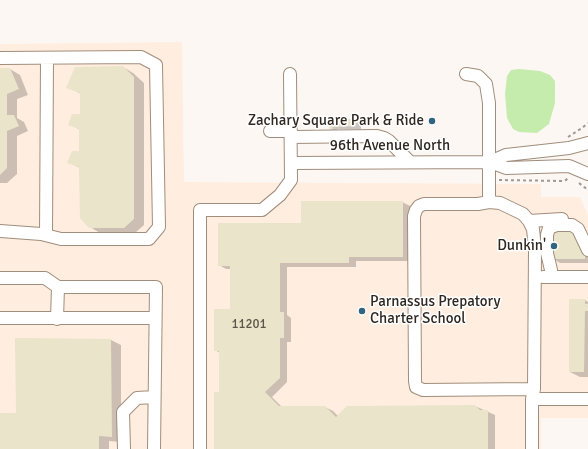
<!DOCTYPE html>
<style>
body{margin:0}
canvas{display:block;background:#fcf7f3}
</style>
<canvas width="588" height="449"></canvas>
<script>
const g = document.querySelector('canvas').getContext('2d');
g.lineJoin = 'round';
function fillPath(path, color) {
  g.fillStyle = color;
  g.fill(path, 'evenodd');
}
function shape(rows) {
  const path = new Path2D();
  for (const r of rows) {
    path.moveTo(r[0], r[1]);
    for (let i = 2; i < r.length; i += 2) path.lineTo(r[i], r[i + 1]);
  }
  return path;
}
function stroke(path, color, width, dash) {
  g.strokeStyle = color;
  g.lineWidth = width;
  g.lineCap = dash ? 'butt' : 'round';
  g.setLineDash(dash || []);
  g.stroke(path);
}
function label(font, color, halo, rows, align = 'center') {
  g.font = font + ' Signika,sans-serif';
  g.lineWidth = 3;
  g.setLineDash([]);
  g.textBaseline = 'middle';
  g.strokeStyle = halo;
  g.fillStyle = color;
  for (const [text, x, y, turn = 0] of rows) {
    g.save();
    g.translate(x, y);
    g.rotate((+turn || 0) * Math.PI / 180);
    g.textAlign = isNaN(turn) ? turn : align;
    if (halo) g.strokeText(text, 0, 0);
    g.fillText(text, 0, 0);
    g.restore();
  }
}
fillPath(shape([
 [182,42,184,182,541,184,541,197,580,197,588,215,588,418,541,418,541,449,0,449,0,44]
]), '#ffeedf');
fillPath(shape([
 [519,69,540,71,550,75,555,81,555,103,549,124,537,133,519,132,513,129,507,118,505,94,507,76,511,70]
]), '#c6ecad');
fillPath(shape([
 [123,67,133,73,144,83,144,225,135,233,100,233,90,227,80,168,68,162,80,152,80,130,70,124,81,115,81,94,68,87],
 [0,69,10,69,20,75,28,95,17,99,17,118,24,122,28,131,17,136,17,174,7,183,0,183],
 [329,120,356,120,361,123,361,129,337,129,337,131,335,132,330,129],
 [402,202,410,206,410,261,356,261,356,267,287,267,287,315,291,318,291,342,287,342,287,382,272,397,282,407,325,407,333,411,338,416,475,406,495,415,495,449,215,449,220,393,220,353,215,350,231,310,231,269,226,269,219,265,302,224],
 [588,249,588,263,560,263,552,258],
 [570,300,585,300,588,302,588,377,580,377,570,372],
 [111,340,121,345,121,442,109,441,109,449,0,449,0,414,17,414]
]), '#0003');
fillPath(shape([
 [123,66,134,77,134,219,124,228,89,228,80,218,79,167,67,163,72,151,79,151,79,129,68,125,72,114,80,114,80,93,66,88,75,67],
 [0,68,10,68,19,89,7,94,7,115,14,115,19,126,7,131,7,168,0,175],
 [328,119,356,119,356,126,332,127,333,129,329,129],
 [301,201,403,201,403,257,349,257,349,263,280,263,280,312,284,312,284,338,280,338,280,378,265,392,279,406,325,406,336,417,347,406,475,405,480,410,488,410,488,449,214,449,214,392,219,392,219,351,214,351,214,309,230,309,230,266,218,266,218,223,301,223],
 [551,231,575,232,585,251,585,259,551,259],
 [569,299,585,299,585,304,588,304,588,311,585,311,584,372,569,372],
 [15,338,111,339,112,437,99,436,99,449,0,449,0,413,16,413]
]), '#e9e4ca');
const minor = shape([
 [0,58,141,57,156,65,159,227,149,239,61,239,41,234,0,231],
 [466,74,478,76,486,84,489,103,489,202,500,203,523,214,529,221,533,229,535,249,534,389,532,399,532,449],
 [270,131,291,131],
 [291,137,377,136,384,138,389,141,410,162],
 [490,162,506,155,569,148,588,143],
 [291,163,490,162,506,168,569,166,588,174],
 [489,202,478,204,424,204,419,206,416,210,414,216,415,381,416,387,423,390,534,389],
 [529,221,562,219],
 [46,235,47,58],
 [543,277,588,277],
 [551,277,551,270,547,253,547,235,549,228,557,225,572,225,578,229,588,250],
 [0,278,45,278,58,287,156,287,154,449],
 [0,318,155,318],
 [57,319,58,287],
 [532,399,588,399],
 [124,449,123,412,137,398,154,397],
 [200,449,200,210,262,210,280,195,291,180,290,74]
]);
stroke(minor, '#a18d7b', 14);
stroke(shape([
 [568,137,582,128,588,123],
 [499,180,563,181,566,180,569,177],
 [579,183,588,190]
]), '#9f9893', 2, [3, 3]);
stroke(minor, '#fff', 12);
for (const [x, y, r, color] of [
 [432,121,4,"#316481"],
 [554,246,4,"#316481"],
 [362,311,4,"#316481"]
]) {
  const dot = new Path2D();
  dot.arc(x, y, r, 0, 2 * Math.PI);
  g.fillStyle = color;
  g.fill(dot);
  stroke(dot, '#fff', 1.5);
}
label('13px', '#5e564a', null, [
 ["11201",249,325]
]);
label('15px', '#2f2720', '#fff', [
 ["Zachary Square Park & Ride",424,121],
 ["Dunkin'",546,246],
 ["Parnassus Prepatory",370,302,"left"],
 ["Charter School",370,319,"left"]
], 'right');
label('15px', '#2f2720', '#fff', [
 ["96th Avenue North",390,146]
]);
</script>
